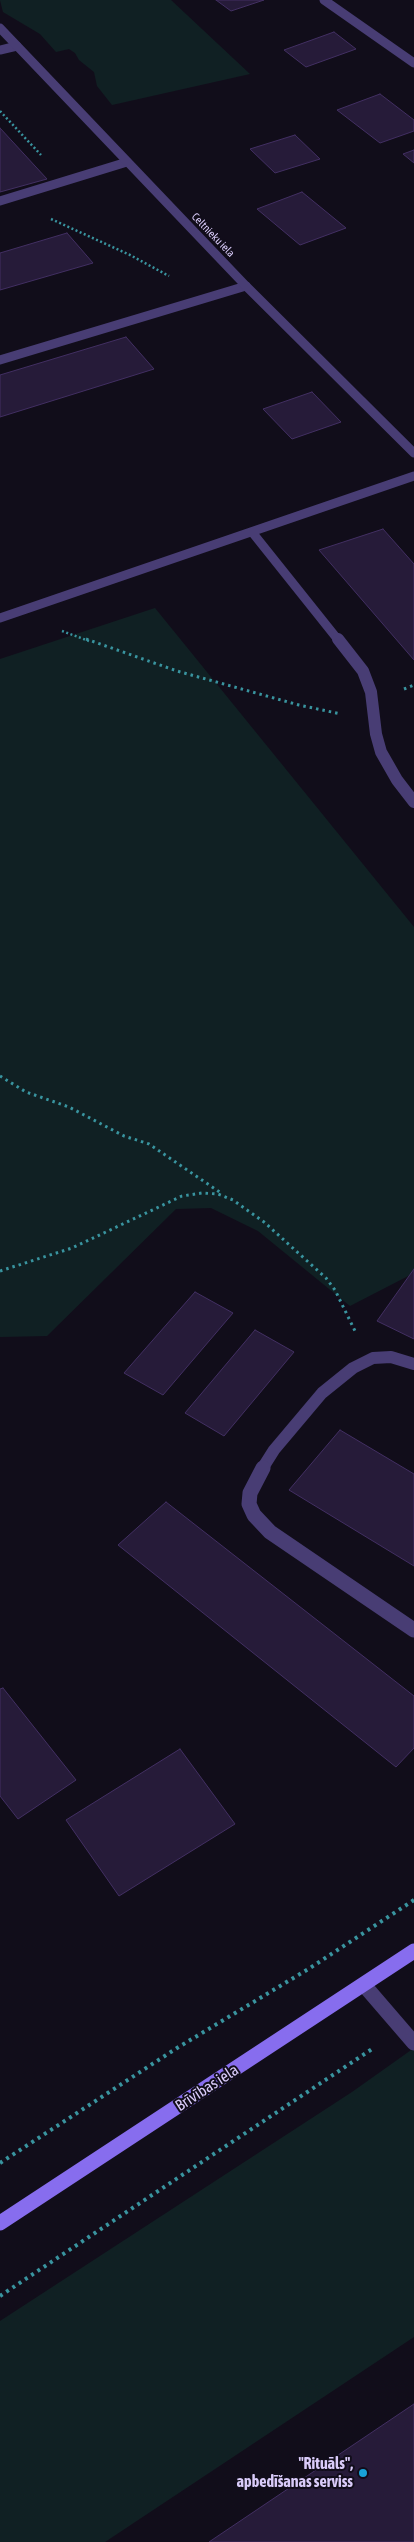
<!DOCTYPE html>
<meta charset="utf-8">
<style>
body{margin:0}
canvas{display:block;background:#110d1a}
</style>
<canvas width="414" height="2542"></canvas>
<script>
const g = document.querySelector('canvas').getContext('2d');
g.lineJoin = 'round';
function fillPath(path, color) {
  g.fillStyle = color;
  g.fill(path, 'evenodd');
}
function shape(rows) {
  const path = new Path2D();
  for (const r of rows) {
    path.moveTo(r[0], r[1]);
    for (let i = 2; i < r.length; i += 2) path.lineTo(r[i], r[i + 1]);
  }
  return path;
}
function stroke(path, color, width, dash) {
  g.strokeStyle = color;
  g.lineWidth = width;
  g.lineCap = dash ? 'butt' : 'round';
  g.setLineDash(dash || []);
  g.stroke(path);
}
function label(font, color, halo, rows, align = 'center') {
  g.font = font + ' "Asap Condensed",sans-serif';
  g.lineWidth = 4;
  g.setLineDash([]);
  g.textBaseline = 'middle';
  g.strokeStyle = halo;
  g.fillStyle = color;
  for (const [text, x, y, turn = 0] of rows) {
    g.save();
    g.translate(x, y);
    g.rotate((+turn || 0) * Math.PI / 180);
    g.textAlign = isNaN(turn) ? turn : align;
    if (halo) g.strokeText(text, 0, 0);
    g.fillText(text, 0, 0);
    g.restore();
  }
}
fillPath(shape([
 [0,0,171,0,250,74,112,105,97,86,94,72,79,60,75,53,69,49,56,52,40,34,3,12],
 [155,608,414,927,414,1273,350,1306,258,1231,211,1208,176,1209,47,1336,0,1337,0,659],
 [414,2048,414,2337,105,2542,0,2542,0,2321,352,2092]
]), '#102023');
const building = shape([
 [216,0,264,0,231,11,216,0],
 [334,32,356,49,306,67,284,50,334,32],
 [380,94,414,120,414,131,380,143,337,110,380,94],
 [0,128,47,179,0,192,0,128],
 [295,135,320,159,275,173,250,149,295,135],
 [414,150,414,163,403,154,414,150],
 [302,192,346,228,300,245,257,209,302,192],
 [67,233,93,263,0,290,0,253,67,233],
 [126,337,154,369,0,417,0,375,126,337],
 [312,392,341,422,292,439,263,409,312,392],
 [383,529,414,564,414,660,319,550,383,529],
 [414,1269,414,1339,377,1321,414,1269],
 [195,1292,233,1313,163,1395,124,1373,195,1292],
 [255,1330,294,1352,224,1436,185,1413,255,1330],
 [340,1430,414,1474,414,1566,289,1490,340,1430],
 [166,1502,414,1696,414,1748,396,1767,118,1545,166,1502],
 [3,1688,76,1780,18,1819,0,1796,0,1689,3,1688],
 [180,1749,235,1824,119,1896,66,1820,180,1749],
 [414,2404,414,2542,209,2542,414,2404]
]);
fillPath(building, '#261b39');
stroke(building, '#422f62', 1);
stroke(shape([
 [0,111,41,155],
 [51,219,130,255,169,276],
 [62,631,89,641]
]), '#39949f', 2.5, [2, 2.5]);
stroke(shape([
 [86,639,177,671,299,705,341,714],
 [404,689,414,685],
 [0,1076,26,1092,69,1107,124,1136,149,1144,221,1193],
 [0,1271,72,1248,182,1196,202,1193,218,1194,233,1200,264,1222,326,1278,335,1290,355,1331]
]), '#39949f', 3, [2.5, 4]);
stroke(shape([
 [0,2163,177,2048,310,1968,414,1900],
 [0,2296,372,2049]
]), '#39949f', 4, [3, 4.5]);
stroke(shape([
 [364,1985,414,2043]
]), '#483d74', 15);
stroke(shape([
 [324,0,414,63],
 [0,50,17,46],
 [0,201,127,162],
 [0,360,246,286],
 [252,532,339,641],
 [0,618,414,476]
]), '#483d74', 9);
stroke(shape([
 [338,639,363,671,371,692,376,734,381,752,397,780,414,802],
 [262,1469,274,1450,322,1393,353,1368,373,1358,391,1357,414,1364]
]), '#483d74', 12);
stroke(shape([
 [263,1468,250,1493,249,1504,254,1515,270,1532,414,1630]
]), '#483d74', 15);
stroke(shape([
 [0,28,246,286,414,453]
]), '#483d74', 9);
stroke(shape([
 [0,2223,414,1951]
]), '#876dee', 15);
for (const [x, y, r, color] of [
 [363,2473,5,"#19a3d8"]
]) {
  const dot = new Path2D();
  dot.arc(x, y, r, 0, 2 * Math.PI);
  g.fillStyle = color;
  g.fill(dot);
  stroke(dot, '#110d1a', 2);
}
label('11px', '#d9cbf9', '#110d1a', [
 ["Celtnieku iela",213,235,46]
]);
label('16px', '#d9cbf9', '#110d1a', [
 ["Brīvības iela",207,2088,-33]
]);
label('bold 16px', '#d9cbf9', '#110d1a', [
 ["\"Rituāls\",",353,2464],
 ["apbedīšanas serviss",353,2482]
], 'right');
</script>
